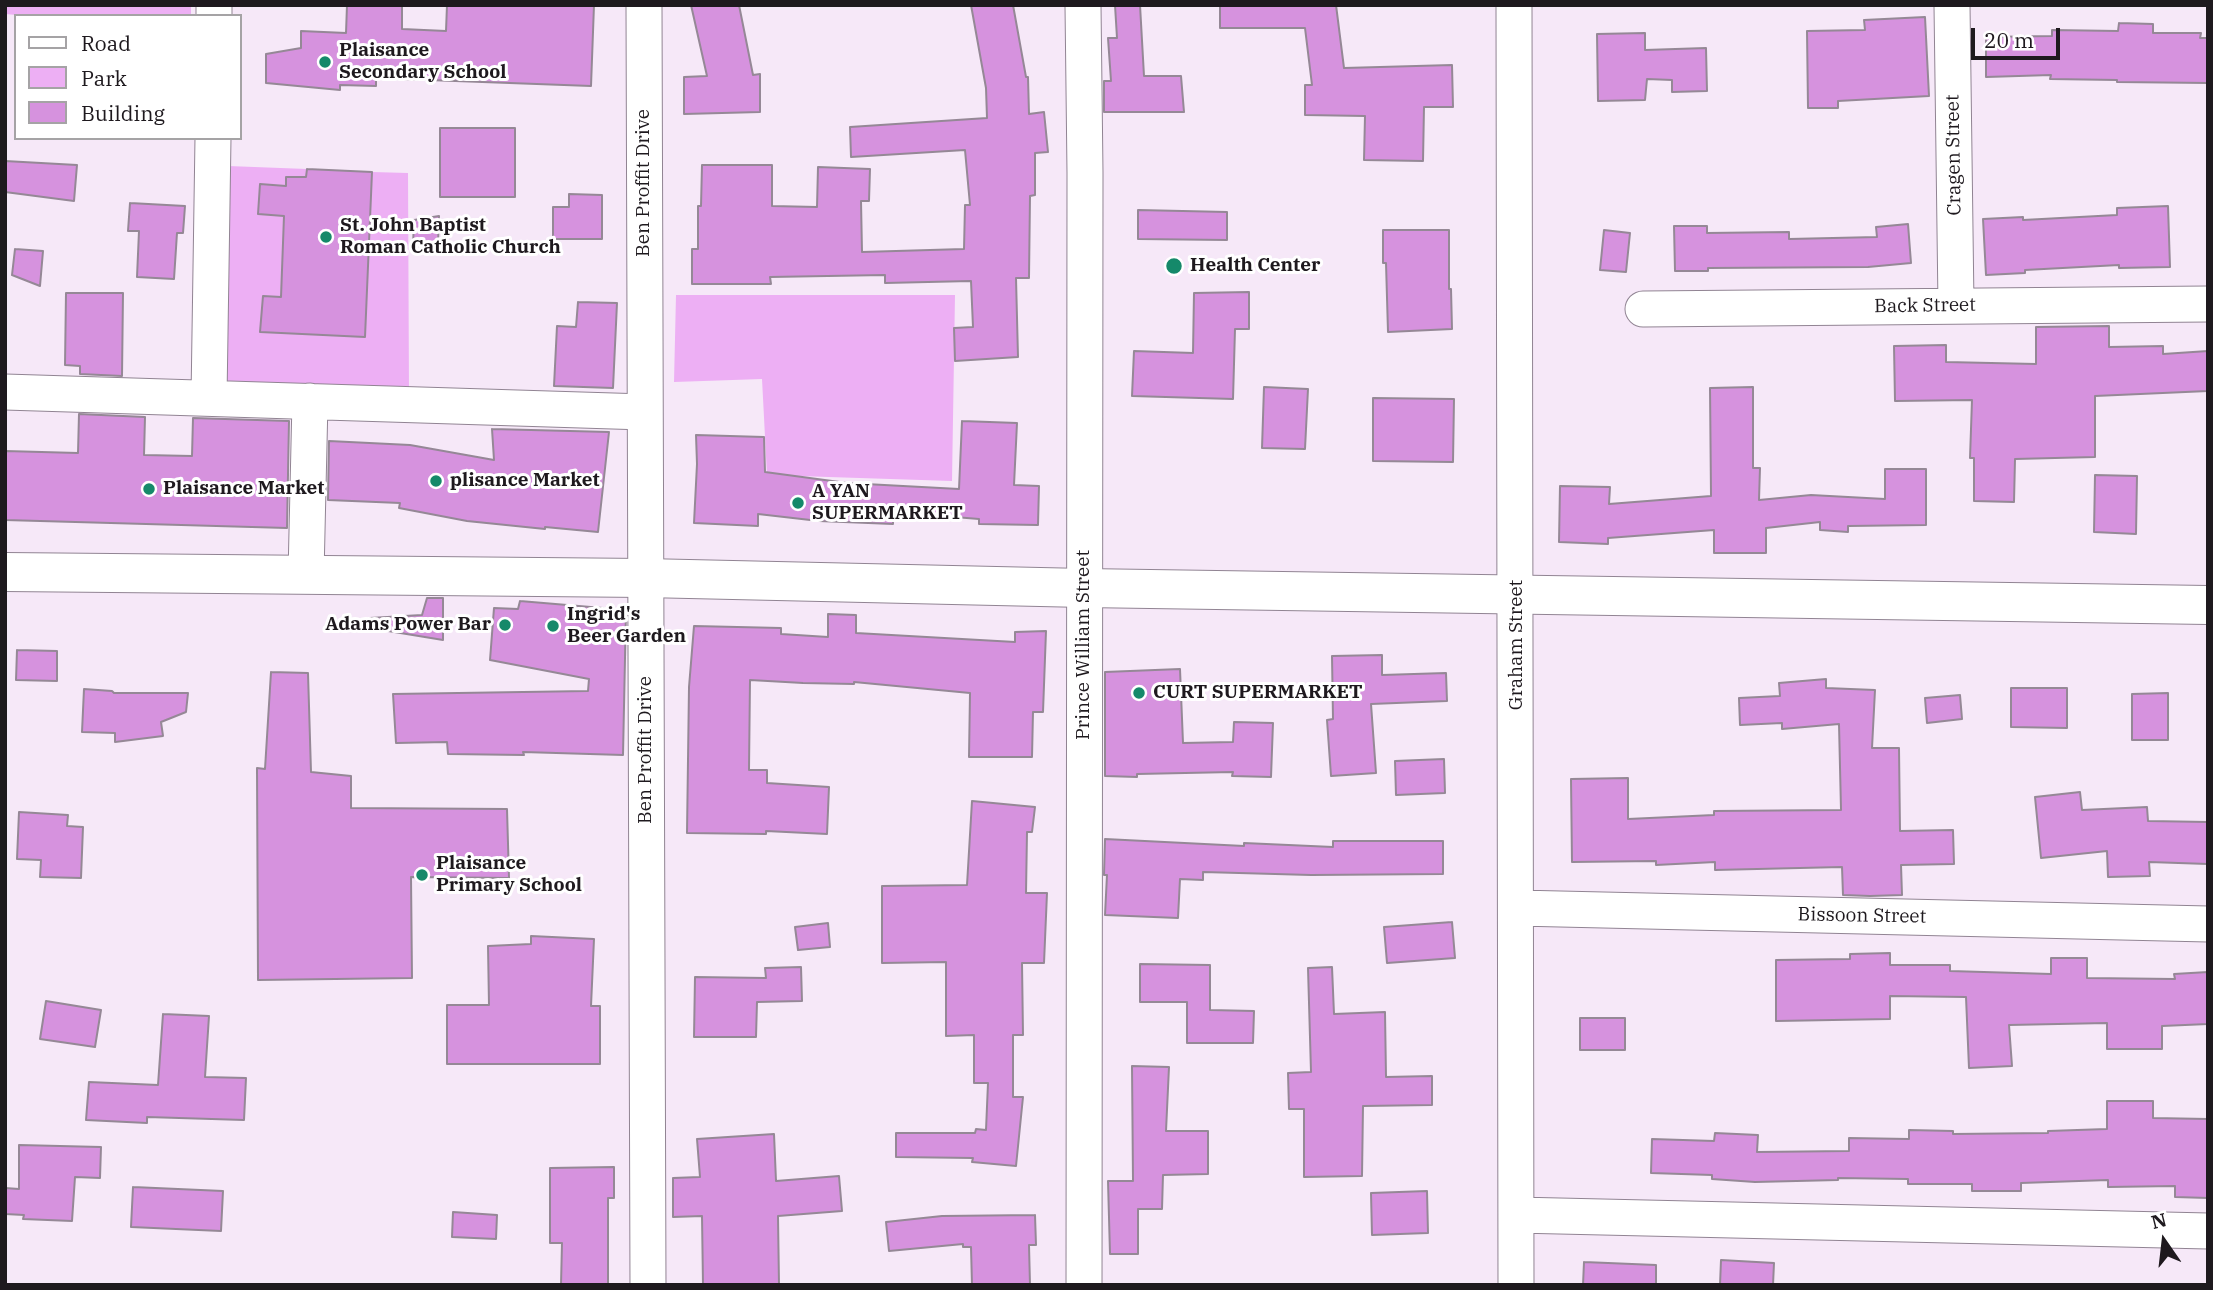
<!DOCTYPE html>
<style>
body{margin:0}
#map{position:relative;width:2213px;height:1290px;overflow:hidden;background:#f6e8f8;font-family:"IBM Plex Serif",serif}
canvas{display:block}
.frame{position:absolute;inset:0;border:7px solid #1e191e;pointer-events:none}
.legend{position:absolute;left:14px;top:14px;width:228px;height:126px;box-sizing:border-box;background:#fff;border:2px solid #a5a3a5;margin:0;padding:9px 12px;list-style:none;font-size:21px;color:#1e191e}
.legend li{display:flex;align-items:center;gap:14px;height:35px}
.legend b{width:35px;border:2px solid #a5a3a5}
.north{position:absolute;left:2129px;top:1206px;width:70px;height:70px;-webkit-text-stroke:5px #fff;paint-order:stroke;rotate:346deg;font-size:19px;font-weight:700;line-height:28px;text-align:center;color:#1e191e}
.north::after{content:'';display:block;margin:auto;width:24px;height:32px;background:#1e191e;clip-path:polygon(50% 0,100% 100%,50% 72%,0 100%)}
.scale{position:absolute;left:1971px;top:28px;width:89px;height:32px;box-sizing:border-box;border:4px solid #1e191e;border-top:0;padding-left:9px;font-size:21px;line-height:24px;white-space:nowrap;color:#1e191e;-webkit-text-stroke:5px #fff;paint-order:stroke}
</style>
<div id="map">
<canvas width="2213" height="1290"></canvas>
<div class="frame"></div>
<ul class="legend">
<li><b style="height:9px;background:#fff"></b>Road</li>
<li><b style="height:19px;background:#edaff4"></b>Park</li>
<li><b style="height:19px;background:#d692de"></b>Building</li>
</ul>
<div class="north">N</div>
<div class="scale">20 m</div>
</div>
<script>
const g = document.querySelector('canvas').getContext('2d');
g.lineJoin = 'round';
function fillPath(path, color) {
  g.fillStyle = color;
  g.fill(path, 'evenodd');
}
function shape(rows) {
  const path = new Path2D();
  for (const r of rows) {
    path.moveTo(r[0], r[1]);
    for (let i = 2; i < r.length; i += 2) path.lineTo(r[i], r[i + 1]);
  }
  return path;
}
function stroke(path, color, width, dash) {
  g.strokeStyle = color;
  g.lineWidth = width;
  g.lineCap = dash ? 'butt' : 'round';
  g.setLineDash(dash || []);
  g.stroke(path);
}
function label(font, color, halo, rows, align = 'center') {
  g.font = font + ' "IBM Plex Serif",serif';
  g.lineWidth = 6;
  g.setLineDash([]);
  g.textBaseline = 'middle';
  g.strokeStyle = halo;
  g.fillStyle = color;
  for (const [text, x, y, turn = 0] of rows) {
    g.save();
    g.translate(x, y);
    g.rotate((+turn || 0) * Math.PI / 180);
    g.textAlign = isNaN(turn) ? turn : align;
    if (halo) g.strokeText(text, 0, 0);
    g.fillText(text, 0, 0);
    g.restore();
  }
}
fillPath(shape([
 [5,5,191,5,191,16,28,16,5,14],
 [228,166,307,169,306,177,286,177,281,297,263,296,261,332,364,336,372,172,408,173,409,395,223,389],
 [676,295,955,295,952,481,767,475,762,379,674,382]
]), '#edaff4');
const building = shape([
 [347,5,402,5,402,29,446,31,447,5,594,5,591,86,401,79,376,79,376,86,340,85,340,90,266,83,266,54,301,48,301,31,346,33,347,5],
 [691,5,739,5,753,75,760,74,760,112,684,114,684,77,707,76,691,5],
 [971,5,1013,5,1026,77,1028,77,1029,114,1044,112,1048,152,1035,153,1035,195,1030,196,1029,278,1016,278,1018,357,955,361,954,328,973,327,971,281,885,283,885,275,770,277,771,284,692,284,692,249,698,249,698,206,701,206,702,165,772,165,772,206,817,207,818,167,870,169,869,201,861,201,862,252,964,249,965,205,970,205,965,150,851,157,850,127,987,118,986,88,971,5],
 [1115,5,1140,5,1144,76,1181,76,1184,112,1104,112,1104,81,1111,81,1108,38,1117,38,1115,5],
 [1220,5,1336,5,1344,68,1452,65,1453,107,1424,107,1423,161,1364,160,1365,116,1305,115,1305,85,1312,85,1305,28,1220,28,1220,5],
 [1925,17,1929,96,1838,101,1838,108,1808,108,1807,31,1865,30,1864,20,1925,17],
 [2119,23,2153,24,2153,33,2201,33,2200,38,2208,38,2208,83,2117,82,2117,80,2050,79,2051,75,1986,77,1986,37,2052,36,2052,30,2118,31,2119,23],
 [1645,33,1645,50,1706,48,1707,91,1672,92,1672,80,1647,79,1645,100,1598,101,1597,34,1645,33],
 [440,128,515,128,515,197,440,197,440,128],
 [5,161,77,165,74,201,5,192,5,161],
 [307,169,372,172,365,337,260,332,263,296,281,297,284,216,258,214,260,184,286,186,286,177,306,177,307,169],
 [569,194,602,195,602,239,553,239,553,207,569,207,569,194],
 [130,203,185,206,183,233,177,233,174,279,137,277,139,231,128,231,130,203],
 [2168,206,2170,267,2119,268,2119,265,2025,270,2025,273,1986,275,1983,219,2023,217,2023,220,2117,215,2117,208,2168,206],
 [1138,210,1227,212,1227,240,1138,239,1138,210],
 [439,216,438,244,413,246,414,220,439,216],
 [1908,224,1911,263,1868,267,1708,268,1708,271,1675,271,1674,226,1707,226,1707,233,1789,232,1789,239,1877,237,1876,227,1908,224],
 [1383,230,1449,230,1449,289,1451,289,1452,329,1388,332,1386,263,1383,263,1383,230],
 [1604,230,1630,233,1626,272,1600,270,1604,230],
 [15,249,43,251,40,286,12,275,15,249],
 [1249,292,1249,329,1235,329,1233,399,1132,396,1134,351,1193,353,1194,293,1249,292],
 [66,293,123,293,122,376,80,374,80,366,65,365,66,293],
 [578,302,617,303,613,388,554,386,557,326,576,327,578,302],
 [2109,326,2109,347,2163,346,2163,354,2208,351,2208,391,2095,396,2095,457,2015,459,2014,502,1974,501,1974,458,1970,458,1972,400,1895,401,1894,346,1946,345,1946,362,2036,364,2036,327,2109,326],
 [1264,387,1308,389,1305,449,1262,448,1264,387],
 [1753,387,1753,468,1760,468,1759,500,1811,495,1885,499,1885,469,1926,469,1926,525,1848,526,1848,532,1820,530,1820,522,1766,528,1766,553,1714,553,1714,530,1608,538,1608,544,1559,542,1560,486,1610,487,1609,504,1711,496,1710,388,1753,387],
 [1373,398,1454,399,1453,462,1373,461,1373,398],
 [79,414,145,417,144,455,192,456,193,418,289,421,287,528,5,520,5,451,78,453,79,414],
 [962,421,1017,423,1014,485,1039,486,1038,525,979,524,979,519,893,512,893,524,819,521,758,514,758,526,694,523,697,464,696,435,764,437,765,472,847,483,959,489,962,421],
 [492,429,609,432,598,532,545,527,545,529,467,521,399,508,400,503,328,500,329,441,410,445,494,460,492,429],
 [2095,475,2137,476,2136,534,2094,532,2095,475],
 [427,598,443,598,443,640,370,628,370,618,422,615,427,598],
 [520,601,626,610,623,755,523,752,524,755,448,754,447,742,396,743,393,694,588,691,589,679,490,660,494,608,518,609,520,601],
 [828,614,856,615,856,633,1015,642,1015,632,1046,631,1043,712,1033,712,1032,757,969,757,970,693,854,682,854,684,803,683,750,680,749,770,767,770,767,783,829,787,827,834,766,831,766,834,687,833,689,687,694,626,781,628,781,634,828,637,828,614],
 [17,650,57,651,57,681,16,680,17,650],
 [1382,655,1382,675,1446,673,1447,701,1371,704,1376,773,1331,776,1327,720,1333,719,1332,656,1382,655],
 [1180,669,1183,743,1233,742,1234,722,1273,723,1271,777,1232,776,1233,772,1137,774,1137,777,1105,776,1105,672,1180,669],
 [271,672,308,673,311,772,351,776,351,808,507,809,509,878,411,877,412,978,258,980,257,768,265,769,271,672],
 [1826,679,1826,688,1875,690,1872,748,1899,748,1900,831,1953,830,1954,864,1901,865,1902,895,1870,896,1843,895,1842,867,1715,870,1715,862,1656,865,1656,861,1572,862,1571,779,1628,778,1628,819,1714,815,1714,811,1841,810,1839,724,1782,729,1782,723,1740,725,1739,698,1780,696,1779,683,1826,679],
 [2011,688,2067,688,2067,728,2011,727,2011,688],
 [84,689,112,691,114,693,188,693,186,712,161,722,163,736,115,742,115,733,82,732,84,689],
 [2168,693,2168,740,2132,740,2132,694,2168,693],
 [1960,695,1962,719,1927,723,1925,698,1960,695],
 [1444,759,1445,793,1396,795,1395,761,1444,759],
 [2080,792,2082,810,2147,807,2148,821,2208,822,2208,864,2149,862,2150,876,2108,877,2107,851,2041,858,2035,797,2080,792],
 [972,801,1035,807,1032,832,1027,832,1026,893,1047,893,1044,963,1022,963,1023,1035,1013,1035,1013,1097,1023,1097,1016,1166,972,1162,973,1158,896,1157,896,1133,975,1133,976,1129,986,1130,988,1083,974,1083,974,1035,946,1036,946,962,882,963,882,886,967,885,972,801],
 [19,812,68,815,67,826,83,827,81,878,40,877,41,860,17,859,19,812],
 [1105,839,1244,846,1244,843,1333,847,1333,841,1443,841,1443,874,1311,875,1203,872,1203,880,1180,879,1178,918,1105,915,1107,875,1104,875,1105,839],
 [1452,922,1455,958,1387,963,1384,927,1452,922],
 [828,923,830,947,798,950,795,927,828,923],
 [531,936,594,939,591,1006,600,1006,600,1064,447,1064,447,1005,489,1005,488,946,531,944,531,936],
 [1890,953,1890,965,1950,965,1950,971,2051,974,2051,958,2087,958,2087,978,2175,979,2174,974,2208,972,2208,1024,2162,1026,2162,1049,2107,1049,2107,1023,2009,1025,2012,1066,1969,1068,1966,997,1890,996,1890,1019,1776,1021,1776,960,1850,959,1850,954,1890,953],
 [1140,964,1210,965,1210,1010,1254,1011,1253,1043,1187,1043,1187,1002,1140,1002,1140,964],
 [801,967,802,1001,757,1002,756,1037,694,1037,695,977,766,978,765,968,801,967],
 [1332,967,1334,1014,1385,1012,1386,1077,1432,1076,1432,1105,1363,1106,1362,1176,1304,1177,1304,1109,1289,1109,1288,1073,1311,1072,1308,968,1332,967],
 [46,1001,101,1010,95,1047,40,1039,46,1001],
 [163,1014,209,1016,205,1077,246,1078,244,1120,147,1117,147,1123,86,1120,89,1082,158,1085,163,1014],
 [1580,1018,1625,1018,1625,1050,1580,1050,1580,1018],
 [1132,1066,1169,1067,1166,1131,1208,1131,1208,1174,1163,1175,1162,1209,1138,1209,1138,1254,1110,1254,1108,1181,1133,1181,1132,1066],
 [2107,1101,2153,1101,2153,1118,2208,1119,2208,1198,2175,1197,2175,1186,2108,1187,2108,1180,2021,1183,2021,1191,1972,1191,1972,1184,1908,1184,1908,1179,1838,1178,1838,1180,1755,1182,1712,1179,1712,1175,1651,1173,1652,1139,1714,1141,1715,1133,1758,1135,1757,1152,1849,1151,1849,1138,1909,1139,1909,1130,1953,1131,1953,1134,2048,1133,2048,1131,2107,1129,2107,1101],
 [774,1134,776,1181,839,1176,842,1211,778,1216,779,1285,703,1285,702,1216,673,1217,673,1178,700,1177,697,1139,774,1134],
 [19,1145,101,1147,100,1178,75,1177,72,1221,23,1219,24,1215,5,1214,5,1188,19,1189,19,1145],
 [614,1167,614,1198,608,1198,608,1285,561,1285,562,1243,550,1243,550,1168,614,1167],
 [133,1187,223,1191,221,1231,131,1227,133,1187],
 [1427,1191,1428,1233,1372,1235,1371,1193,1427,1191],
 [453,1212,497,1215,496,1239,452,1237,453,1212],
 [1035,1215,1036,1245,1029,1245,1030,1285,972,1285,971,1247,963,1247,963,1244,889,1251,886,1222,942,1216,1035,1215],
 [1721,1260,1774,1263,1773,1285,1720,1285,1721,1260],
 [1584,1262,1656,1265,1656,1285,1583,1285,1584,1262]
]);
fillPath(building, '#d692de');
stroke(building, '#958896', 2);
const minor = shape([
 [644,5,648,1285],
 [1083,5,1085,173,1084,1285],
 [1514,5,1516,1285],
 [1952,5,1956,305],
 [214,16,214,5],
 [1643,309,2208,304],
 [5,392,645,412],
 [209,398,213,138],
 [306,575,310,401],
 [1517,908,2208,924],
 [1516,1215,2208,1231]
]);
const secondary = shape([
 [5,572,645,578,1084,588,2208,605]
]);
stroke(minor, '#918493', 37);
stroke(secondary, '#918493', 40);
stroke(minor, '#fff', 35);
stroke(secondary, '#fff', 38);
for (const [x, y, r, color] of [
 [325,62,7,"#15896a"],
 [326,237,7,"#15896a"],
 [1174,266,9,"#15896a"],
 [436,481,7,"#15896a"],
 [149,489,7,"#15896a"],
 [798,503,7,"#15896a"],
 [505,625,7,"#15896a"],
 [553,626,7,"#15896a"],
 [1139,693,7,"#15896a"],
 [422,875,7,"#15896a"]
]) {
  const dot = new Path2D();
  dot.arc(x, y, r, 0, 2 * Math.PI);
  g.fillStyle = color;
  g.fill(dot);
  stroke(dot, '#fff', 2.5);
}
label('bold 19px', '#1e191e', '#fff', [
 ["Plaisance",339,51],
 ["Secondary School",339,73],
 ["St. John Baptist",340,226],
 ["Roman Catholic Church",340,248],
 ["Health Center",1190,266],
 ["plisance Market",450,481],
 ["Plaisance Market",163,489],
 ["A YAN",812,492],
 ["SUPERMARKET",812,514],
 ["Ingrid's",567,615],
 ["Beer Garden",567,637],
 ["Adams Power Bar",491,625,"right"],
 ["CURT SUPERMARKET",1153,693],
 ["Plaisance",436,864],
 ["Primary School",436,886]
], 'left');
label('19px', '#1e191e', '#fff', [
 ["Cragen Street",1954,155,-91],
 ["Ben Proffit Drive",644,183,-90],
 ["Back Street",1925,306,-1],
 ["Prince William Street",1084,645,-90],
 ["Graham Street",1517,645,-90],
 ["Ben Proffit Drive",646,750,-90],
 ["Bissoon Street",1862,916,1]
]);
</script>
